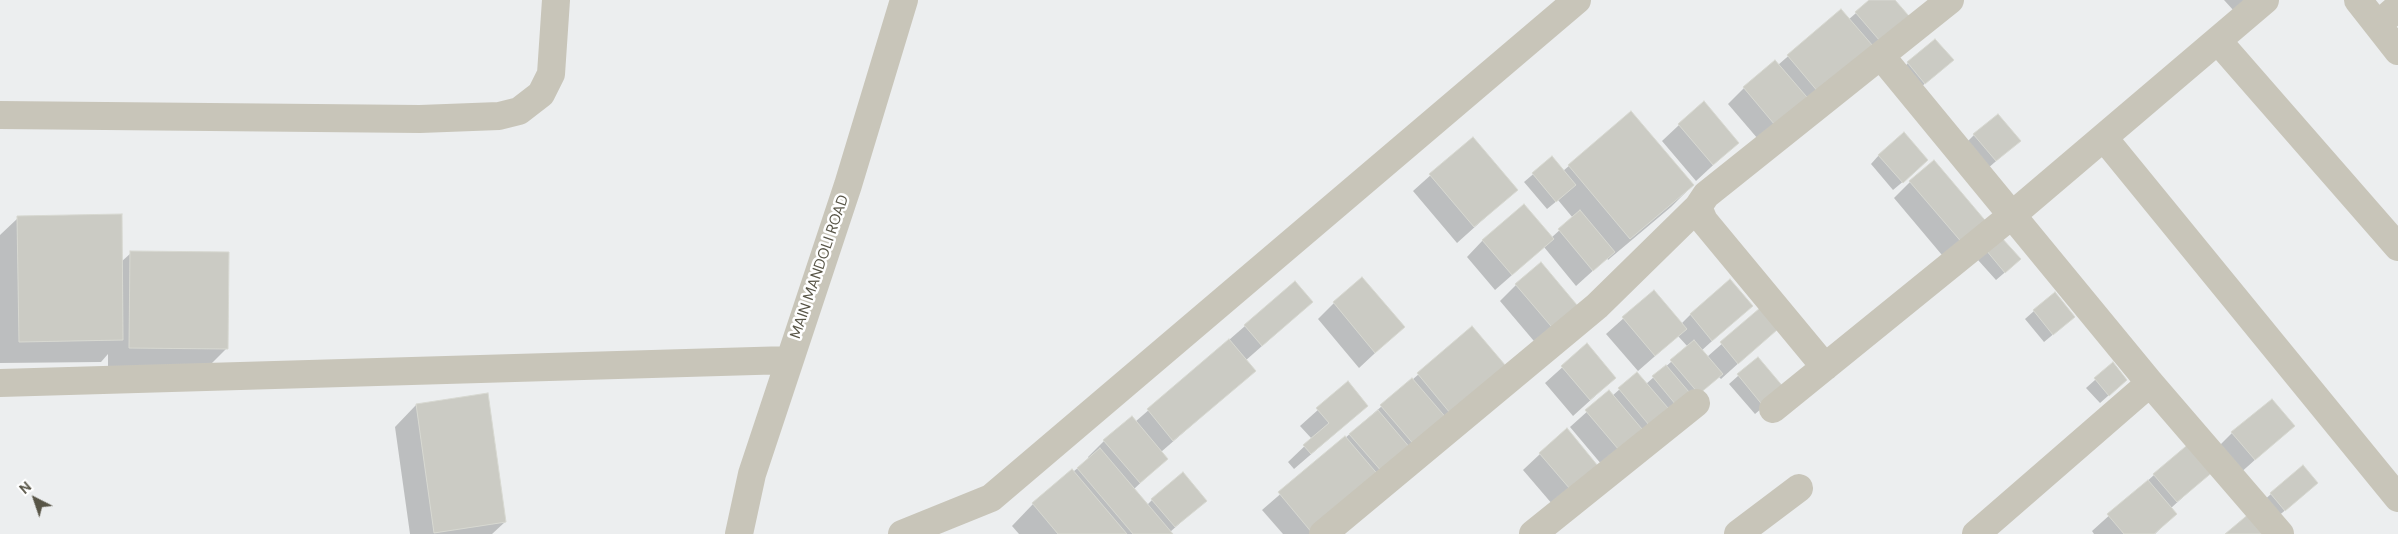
<!DOCTYPE html>
<style>
body{margin:0}
#map{position:relative;width:2398px;height:534px;overflow:hidden;background:#eceeef;font-family:"DM Sans",sans-serif}
canvas{display:block}
.north{position:absolute;left:10px;top:474px;width:50px;height:50px;-webkit-text-stroke:4px #fff;paint-order:stroke;rotate:319deg;font-size:14px;font-weight:700;line-height:20px;text-align:center;color:#585547}
.north::after{content:'';display:block;margin:auto;width:18px;height:22px;background:#585547;clip-path:polygon(50% 0,100% 100%,50% 72%,0 100%)}
</style>
<div id="map">
<canvas width="2398" height="534"></canvas>
<div class="north">N</div>
</div>
<script>
const g = document.querySelector('canvas').getContext('2d');
g.lineJoin = 'round';
function fillPath(path, color) {
  g.fillStyle = color;
  g.fill(path, 'evenodd');
}
function shape(rows) {
  const path = new Path2D();
  for (const r of rows) {
    path.moveTo(r[0], r[1]);
    for (let i = 2; i < r.length; i += 2) path.lineTo(r[i], r[i + 1]);
  }
  return path;
}
function stroke(path, color, width, dash) {
  g.strokeStyle = color;
  g.lineWidth = width;
  g.lineCap = dash ? 'butt' : 'round';
  g.setLineDash(dash || []);
  g.stroke(path);
}
function label(font, color, halo, rows, align = 'center') {
  g.font = font + ' "DM Sans",sans-serif';
  g.lineWidth = 5;
  g.setLineDash([]);
  g.textBaseline = 'middle';
  g.strokeStyle = halo;
  g.fillStyle = color;
  for (const [text, x, y, turn = 0] of rows) {
    g.save();
    g.translate(x, y);
    g.rotate((+turn || 0) * Math.PI / 180);
    g.textAlign = isNaN(turn) ? turn : align;
    if (halo) g.strokeText(text, 0, 0);
    g.fillText(text, 0, 0);
    g.restore();
  }
}
fillPath(shape([
 [1871,0,1894,0,1913,23,1764,146,1728,104,1744,88,1778,65,1840,11,1848,20],
 [2224,0,2247,0,2234,11],
 [1908,63,1944,68,1916,91,1900,72],
 [1631,113,1693,185,1671,207,1608,260,1607,258,1576,286,1544,247,1495,290,1467,257,1483,240,1551,238,1573,218,1558,200,1547,209,1524,182,1552,158,1563,171],
 [1679,125,1737,143,1696,181,1662,141],
 [1974,135,2010,149,1987,169,1966,143],
 [1472,138,1516,190,1457,243,1413,191],
 [1879,155,1918,169,1893,190,1871,164],
 [1910,182,1987,225,1947,261,1894,198],
 [18,218,121,262,131,253,227,348,205,370,108,369,108,354,101,362,0,363,0,235],
 [1986,251,2010,268,1996,280,1978,260],
 [1516,285,1580,310,1539,347,1500,301],
 [1654,291,1681,324,1691,314,1751,306,1701,351,1707,357,1767,304,1783,323,1721,379,1719,377,1690,401,1602,465,1570,427,1609,392,1612,396,1637,374,1646,384,1688,347,1678,336,1638,371,1606,334],
 [1312,302,1245,361,1254,371,1161,452,1166,459,1134,489,1147,505,1152,500,1205,501,1170,532,1172,534,1019,534,1012,526,1033,504,1089,459,1088,457,1104,441,1135,422,1245,326],
 [1334,303,1403,327,1359,368,1318,319],
 [2034,311,2074,317,2044,342,2025,319],
 [1472,328,1509,372,1314,534,1283,534,1262,510],
 [1587,345,1615,378,1573,416,1545,383],
 [1757,359,1774,398,1755,414,1729,384],
 [2113,364,2117,388,2100,403,2086,388],
 [1348,383,1367,406,1294,469,1288,462,1312,439,1300,426],
 [416,405,505,522,492,534,410,534,395,427],
 [2293,426,2238,475,2216,449,2232,433],
 [1540,454,1580,482,1553,505,1523,470],
 [2213,470,2171,508,2175,514,2155,534,2094,534,2092,531,2154,475],
 [2308,491,2276,518,2262,502,2271,494]
]), '#0003');
const building = shape([
 [1869,0,1895,0,1915,23,1886,48,1855,12,1869,0],
 [1841,9,1873,46,1819,93,1787,55,1841,9],
 [1935,39,1954,60,1925,84,1907,62,1935,39],
 [1775,60,1812,103,1780,131,1743,87,1775,60],
 [1704,101,1739,143,1713,165,1678,124,1704,101],
 [1631,111,1694,185,1630,239,1568,165,1631,111],
 [1998,114,2021,141,1996,161,1973,134,1998,114],
 [1904,132,1928,160,1903,183,1878,155,1904,132],
 [1473,137,1518,190,1474,227,1429,174,1473,137],
 [1552,156,1576,185,1556,202,1532,173,1552,156],
 [1934,160,1989,225,1964,245,1909,181,1934,160],
 [1524,204,1554,239,1512,275,1482,240,1524,204],
 [1580,210,1615,252,1593,271,1558,229,1580,210],
 [122,214,123,340,19,342,17,216,122,214],
 [2001,237,2021,259,2005,273,1986,250,2001,237],
 [130,251,229,252,228,349,129,348,130,251],
 [1541,262,1582,311,1556,332,1515,284,1541,262],
 [1362,277,1405,327,1375,353,1333,302,1362,277],
 [1730,279,1753,306,1712,341,1690,314,1730,279],
 [1295,281,1313,302,1262,346,1244,325,1295,281],
 [1654,290,1687,329,1655,356,1622,317,1654,290],
 [2055,292,2075,317,2053,335,2033,310,2055,292],
 [1767,302,1785,323,1738,364,1720,342,1767,302],
 [1472,326,1511,372,1455,419,1417,373,1472,326],
 [1229,339,1256,371,1173,441,1147,409,1229,339],
 [1694,340,1723,374,1699,394,1670,360,1694,340],
 [1587,343,1616,378,1590,400,1561,366,1587,343],
 [1758,357,1785,389,1764,407,1737,374,1758,357],
 [2113,362,2127,380,2109,396,2094,378,2113,362],
 [1666,365,1695,399,1681,411,1652,376,1666,365],
 [1637,372,1668,408,1649,425,1618,388,1637,372],
 [1412,378,1448,420,1416,447,1380,405,1412,378],
 [1348,381,1368,406,1311,454,1303,445,1329,423,1316,408,1348,381],
 [1609,390,1642,429,1619,450,1585,410,1609,390],
 [488,393,506,522,434,533,416,404,488,393],
 [2272,399,2295,426,2255,460,2231,432,2272,399],
 [1378,410,1411,449,1383,473,1349,434,1378,410],
 [1132,416,1168,459,1140,483,1103,440,1132,416],
 [1567,428,1598,466,1570,489,1539,453,1567,428],
 [1345,436,1380,477,1313,534,1278,492,1345,436],
 [2191,442,2215,470,2177,502,2153,474,2191,442],
 [1100,448,1173,534,1133,534,1077,468,1100,448],
 [2303,465,2318,483,2285,511,2270,493,2303,465],
 [1072,469,1127,534,1058,534,1032,503,1072,469],
 [1183,472,1207,501,1175,527,1151,499,1183,472],
 [2148,480,2177,514,2154,534,2124,534,2107,514,2148,480],
 [2250,513,2268,534,2225,534,2250,513]
]);
fillPath(building, '#cbcbc4');
stroke(building, '#d7d8d1', 1);
stroke(shape([
 [2358,0,2398,51],
 [2378,25,2398,7],
 [2218,41,2398,247],
 [1881,56,2150,383,2280,534],
 [0,115,420,119,499,116,519,111,541,94,551,74,556,0],
 [2104,138,2398,498],
 [1825,367,1704,221,1698,207,1706,195,1950,0],
 [0,383,789,360],
 [1773,409,2011,216,2265,0],
 [739,534,752,474,848,185,904,0],
 [902,534,991,498,1577,0],
 [1323,534,1597,306,1698,207],
 [1533,534,1696,403],
 [1738,534,1799,488],
 [1976,534,2150,383]
]), '#c8c5b9', 28);
label('15px', '#585547', '#fff', [
 ["MAIN MANDOLI ROAD",820,267,-71]
]);
</script>
